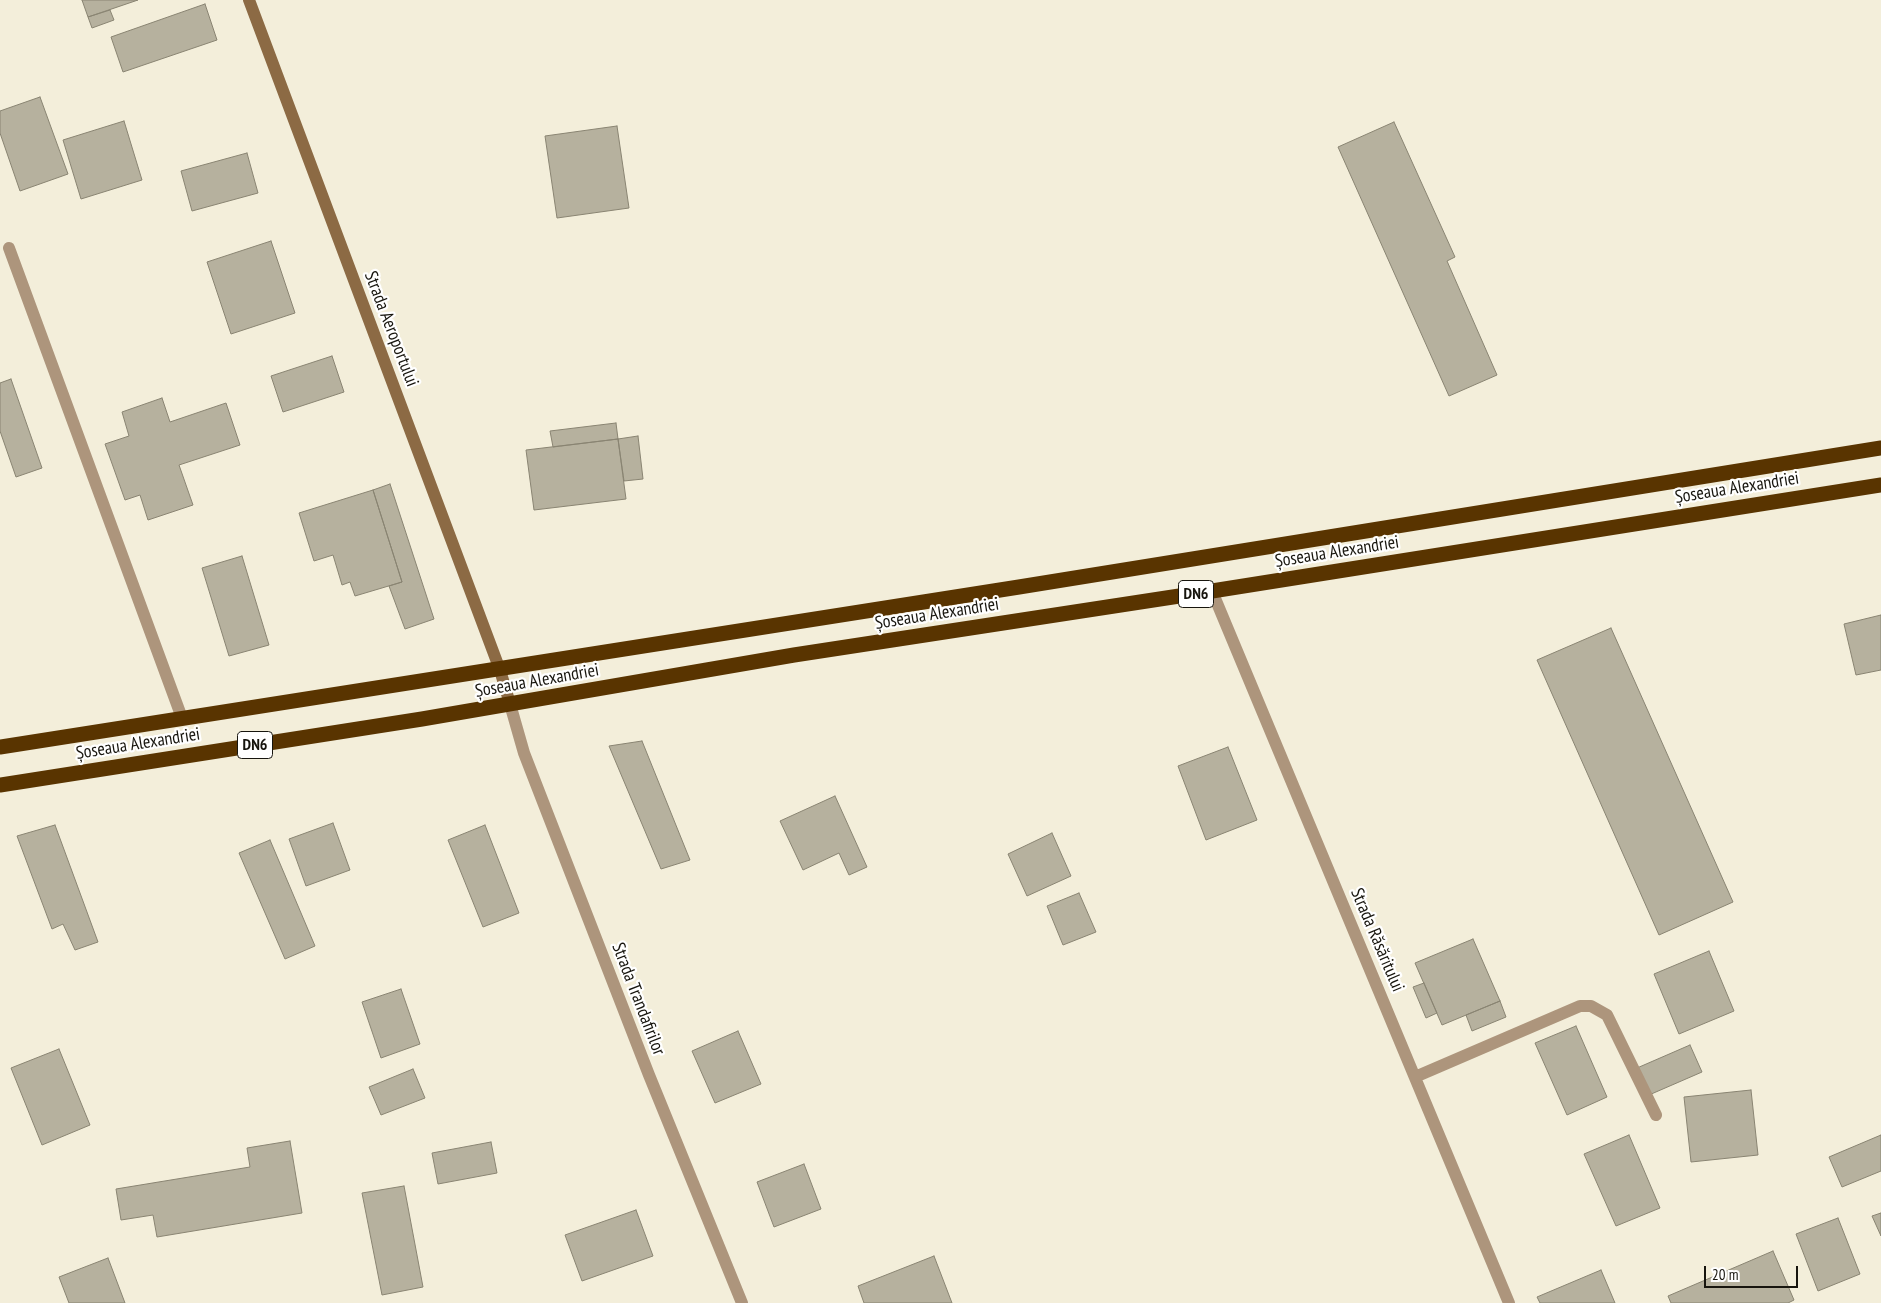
<!DOCTYPE html>
<meta charset="utf-8">
<style>
body{margin:0}
#map{position:relative;width:1881px;height:1303px;overflow:hidden;background:#f3eeda;font-family:"PT Sans Narrow",sans-serif}
canvas{display:block}
.scale{position:absolute;left:1704px;top:1266px;width:94px;height:22px;box-sizing:border-box;border:2px solid #17150e;border-top:0;padding-left:6px;font-size:15px;line-height:18px;white-space:nowrap;color:#17150e;-webkit-text-stroke:4px #fff;paint-order:stroke}
</style>
<div id="map">
<canvas width="1881" height="1303"></canvas>
<div class="scale">20 m</div>
</div>
<script>
const g = document.querySelector('canvas').getContext('2d');
g.lineJoin = 'round';
function fillPath(path, color) {
  g.fillStyle = color;
  g.fill(path, 'evenodd');
}
function shape(rows) {
  const path = new Path2D();
  for (const r of rows) {
    path.moveTo(r[0], r[1]);
    for (let i = 2; i < r.length; i += 2) path.lineTo(r[i], r[i + 1]);
  }
  return path;
}
function stroke(path, color, width, dash) {
  g.strokeStyle = color;
  g.lineWidth = width;
  g.lineCap = dash ? 'butt' : 'round';
  g.setLineDash(dash || []);
  g.stroke(path);
}
function label(font, color, halo, rows, align = 'center') {
  g.font = font + ' "PT Sans Narrow",sans-serif';
  g.lineWidth = 4.5;
  g.setLineDash([]);
  g.textBaseline = 'middle';
  g.strokeStyle = halo;
  g.fillStyle = color;
  for (const [text, x, y, turn = 0] of rows) {
    g.save();
    g.translate(x, y);
    g.rotate((+turn || 0) * Math.PI / 180);
    g.textAlign = isNaN(turn) ? turn : align;
    if (halo) g.strokeText(text, 0, 0);
    g.fillText(text, 0, 0);
    g.restore();
  }
}
const building = shape([
 [82,0,138,0,88,17,82,0],
 [205,4,217,40,123,72,111,37,205,4],
 [110,10,114,20,92,28,88,17,110,10],
 [40,97,68,174,20,191,0,133,0,111,40,97],
 [124,121,142,180,81,199,63,140,124,121],
 [1394,122,1455,257,1447,261,1497,375,1449,396,1338,147,1394,122],
 [617,126,629,208,557,218,545,136,617,126],
 [247,153,258,193,192,211,181,171,247,153],
 [271,241,295,313,231,334,207,262,271,241],
 [332,356,344,392,283,412,271,376,332,356],
 [11,379,42,468,16,477,0,431,0,383,11,379],
 [162,398,170,422,226,403,240,445,179,465,193,505,148,520,140,495,125,500,105,444,129,436,122,412,162,398],
 [616,423,618,439,553,447,550,431,616,423],
 [638,436,643,479,624,481,618,439,638,436],
 [618,439,626,499,534,510,526,450,618,439],
 [390,484,434,619,405,629,389,586,402,582,373,490,390,484],
 [373,490,402,582,355,596,350,582,342,585,333,555,314,561,299,513,373,490],
 [242,556,269,645,229,656,202,568,242,556],
 [1881,615,1881,670,1856,675,1844,624,1881,615],
 [1611,628,1733,902,1659,935,1537,660,1611,628],
 [642,741,690,860,661,869,609,746,642,741],
 [1228,747,1257,820,1206,840,1178,766,1228,747],
 [835,796,867,867,849,875,839,853,803,870,780,821,835,796],
 [333,823,350,870,306,886,289,839,333,823],
 [55,825,98,942,75,950,63,924,52,929,17,836,55,825],
 [485,825,519,913,483,927,448,840,485,825],
 [1052,833,1071,876,1027,896,1008,854,1052,833],
 [270,840,315,946,285,959,239,853,270,840],
 [1079,893,1096,932,1063,945,1047,906,1079,893],
 [1473,939,1500,1001,1442,1025,1415,963,1473,939],
 [1709,951,1734,1011,1679,1034,1654,974,1709,951],
 [1424,983,1437,1013,1426,1018,1413,987,1424,983],
 [401,989,420,1044,381,1058,362,1002,401,989],
 [1500,1001,1506,1017,1472,1031,1466,1015,1500,1001],
 [1576,1026,1607,1097,1567,1115,1535,1043,1576,1026],
 [738,1031,761,1084,715,1103,692,1051,738,1031],
 [1690,1045,1702,1072,1649,1095,1637,1068,1690,1045],
 [59,1049,90,1125,42,1145,11,1068,59,1049],
 [413,1069,425,1098,381,1115,369,1087,413,1069],
 [1751,1090,1758,1155,1691,1162,1684,1097,1751,1090],
 [1629,1135,1660,1208,1616,1226,1584,1154,1629,1135],
 [1881,1135,1881,1171,1842,1187,1829,1157,1881,1135],
 [290,1141,302,1213,157,1237,153,1215,121,1220,116,1189,250,1167,247,1148,290,1141],
 [491,1142,497,1173,438,1184,432,1153,491,1142],
 [804,1164,821,1209,774,1227,757,1182,804,1164],
 [404,1186,423,1287,382,1295,362,1193,404,1186],
 [636,1210,653,1256,582,1281,565,1235,636,1210],
 [1881,1213,1881,1236,1872,1216,1881,1213],
 [1838,1218,1860,1274,1818,1291,1796,1234,1838,1218],
 [1773,1251,1794,1300,1788,1303,1671,1303,1668,1296,1773,1251],
 [934,1256,952,1303,864,1303,858,1286,934,1256],
 [108,1258,125,1303,69,1303,59,1277,108,1258],
 [1601,1270,1615,1303,1540,1303,1537,1297,1601,1270]
]);
fillPath(building, '#b6b19e');
stroke(building, '#898472', 1);
stroke(shape([
 [9,248,182,718],
 [1212,591,1509,1303],
 [510,704,524,753,649,1075,742,1303],
 [1415,1077,1580,1006,1591,1006,1607,1015,1656,1115]
]), '#ad957c', 12);
stroke(shape([
 [249,0,500,670,510,704]
]), '#8c6a44', 12);
stroke(shape([
 [0,747,1019,587,1881,448],
 [0,785,422,719,794,655,1212,591,1881,485]
]), '#593400', 15);
for (const [x, y, w] of [
 [1196,594,35],
 [255,745,35]
]) {
  const box = new Path2D();
  box.roundRect(x - w / 2, y - 13.5, w, 27, 4);
  g.fillStyle = '#fff';
  g.fill(box);
  stroke(box, '#17150e', 1);
}
label('bold 16px', '#17150e', null, [
 ["DN6",1196,594],
 ["DN6",255,745]
]);
label('18px', '#17150e', '#fff', [
 ["Strada Aeroportului",391,329,69],
 ["Șoseaua Alexandriei",1737,488,-9],
 ["Șoseaua Alexandriei",1337,552,-9],
 ["Șoseaua Alexandriei",937,614,-9],
 ["Șoseaua Alexandriei",537,681,-10],
 ["Șoseaua Alexandriei",138,744,-9],
 ["Strada Răsăritului",1377,940,67],
 ["Strada Trandafirilor",638,999,69]
]);
</script>
